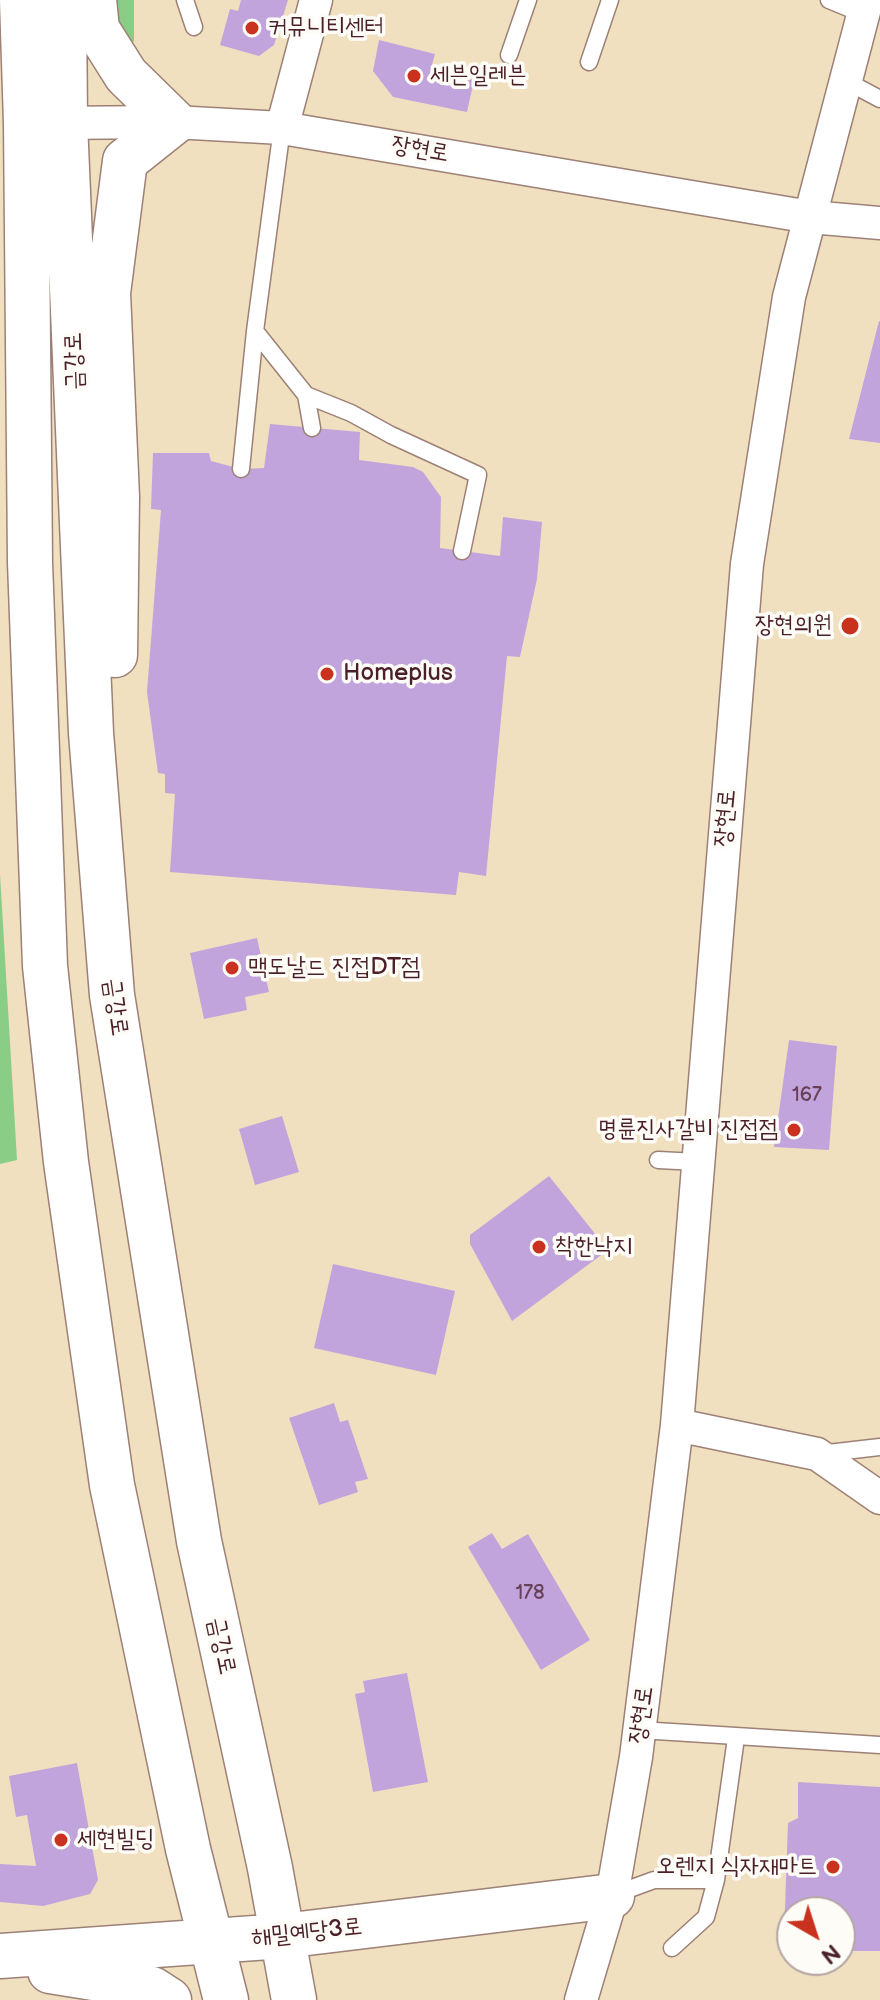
<!DOCTYPE html>
<meta charset="utf-8">
<style>
body{margin:0}
#map{position:relative;width:880px;height:2000px;overflow:hidden;background:#f0e0c0;font-family:"Balsamiq Sans",sans-serif}
canvas{display:block}
.north{position:absolute;left:776px;top:1896px;width:80px;height:80px;box-sizing:border-box;background:#fdfcf7;border:2px solid #b5a4a5;border-radius:50%;rotate:141deg;font-size:22px;font-weight:700;line-height:32px;text-align:center;color:#4a1f2b}
.north::after{content:'';display:block;margin:auto;width:28px;height:36px;background:#c8321e;clip-path:polygon(50% 0,100% 100%,50% 72%,0 100%)}
</style>
<div id="map">
<canvas width="880" height="2000"></canvas>
<div class="north">N</div>
</div>
<script>
const g = document.querySelector('canvas').getContext('2d');
g.lineJoin = 'round';
function fillPath(path, color) {
  g.fillStyle = color;
  g.fill(path, 'evenodd');
}
function shape(rows) {
  const path = new Path2D();
  for (const r of rows) {
    path.moveTo(r[0], r[1]);
    for (let i = 2; i < r.length; i += 2) path.lineTo(r[i], r[i + 1]);
  }
  return path;
}
function stroke(path, color, width, dash) {
  g.strokeStyle = color;
  g.lineWidth = width;
  g.lineCap = dash ? 'butt' : 'round';
  g.setLineDash(dash || []);
  g.stroke(path);
}
function label(font, color, halo, rows, align = 'center') {
  g.font = font + ' "Balsamiq Sans","Poor Story",sans-serif';
  g.lineWidth = 7;
  g.setLineDash([]);
  g.textBaseline = 'middle';
  g.strokeStyle = halo;
  g.fillStyle = color;
  for (const [text, x, y, turn = 0] of rows) {
    g.save();
    g.translate(x, y);
    g.rotate((+turn || 0) * Math.PI / 180);
    g.textAlign = isNaN(turn) ? turn : align;
    if (halo) g.strokeText(text, 0, 0);
    g.fillText(text, 0, 0);
    g.restore();
  }
}
fillPath(shape([
 [115,0,134,0,134,41,130,46,117,35],
 [0,874,17,1160,0,1164]
]), '#89cd86');
fillPath(shape([
 [241,0,288,0,274,45,259,56,220,45,230,9,238,11],
 [379,40,435,54,430,72,474,80,467,112,393,97,373,71],
 [879,321,880,321,880,443,849,439],
 [270,424,360,432,359,460,413,467,423,472,441,497,440,548,500,556,503,517,542,522,537,579,520,657,507,656,486,876,459,872,456,895,170,872,175,794,165,793,165,774,158,773,147,692,161,510,151,509,153,453,209,453,211,461,241,469,264,468],
 [257,938,269,992,245,997,247,1010,204,1019,190,953],
 [789,1040,837,1046,829,1150,774,1147],
 [282,1116,299,1172,255,1185,239,1129],
 [549,1176,608,1250,512,1321,470,1244,470,1235],
 [333,1264,455,1291,436,1375,314,1348],
 [334,1403,340,1422,348,1420,368,1479,355,1482,358,1492,319,1505,289,1418],
 [492,1533,502,1549,528,1534,590,1640,541,1670,468,1547],
 [407,1673,428,1782,373,1792,355,1694,365,1692,363,1681],
 [77,1763,98,1880,90,1894,43,1906,0,1902,0,1864,36,1866,27,1815,16,1817,9,1776],
 [798,1782,880,1787,880,1951,840,1951,840,1912,792,1912,792,1935,784,1935,788,1823,798,1818]
]), '#c2a4dd');
const lane = shape([
 [185,0,194,27],
 [829,0,863,14],
 [509,55,528,0],
 [589,62,610,0],
 [846,81,880,99],
 [255,331,306,395,351,413,391,435,478,475,462,551],
 [306,395,312,428],
 [241,469,255,331,282,128],
 [658,1160,698,1162],
 [819,1454,880,1447],
 [640,1730,880,1745],
 [613,1895,654,1880,716,1880,736,1738],
 [672,1948,706,1917,716,1880]
]);
const street = shape([
 [43,123,174,122,282,128,810,217,880,223],
 [282,128,316,0],
 [677,1425,817,1454,880,1498],
 [581,2000,612,1896,636,1757,677,1425,747,564,789,297,867,0]
]);
const secondary = shape([
 [22,0,26,123,30,562,45,966,66,1162,112,1485,188,1849,226,2000],
 [64,0,65,122,85,594,91,733,112,995,199,1541,270,1868,294,2000],
 [94,0,97,29,126,75,174,122,125,161,108,293,117,497,115,655],
 [0,1956,283,1936,612,1896],
 [50,1971,143,1986,152,1989,169,2000]
]);
stroke(lane, '#9d8076', 19);
stroke(street, '#9d8076', 35);
stroke(secondary, '#9d8076', 47);
stroke(lane, '#fff', 16);
stroke(street, '#fff', 32);
stroke(secondary, '#fff', 44);
for (const [x, y, r, color] of [
 [252,28,8,"#c8321e"],
 [414,76,8,"#c8321e"],
 [850,626,10,"#c8321e"],
 [327,674,8,"#c8321e"],
 [232,968,8,"#c8321e"],
 [794,1130,8,"#c8321e"],
 [539,1247,8,"#c8321e"],
 [61,1840,8,"#c8321e"],
 [833,1867,8,"#c8321e"]
]) {
  const dot = new Path2D();
  dot.arc(x, y, r, 0, 2 * Math.PI);
  g.fillStyle = color;
  g.fill(dot);
  stroke(dot, '#fdfcf7', 3);
}
label('20px', '#684058', null, [
 ["167",807,1096],
 ["178",530,1594]
]);
label('24px', '#4a1f2b', '#fdfcf7', [
 ["커뮤니티센터",268,28],
 ["세븐일레븐",430,76],
 ["장현의원",832,626,"right"],
 ["Homeplus",343,674],
 ["맥도날드 진접DT점",248,968],
 ["명륜진사갈비 진접점",778,1130,"right"],
 ["착한낙지",555,1247],
 ["세현빌딩",77,1840],
 ["오렌지 식자재마트",817,1867,"right"]
], 'left');
label('24px', '#4a1f2b', '#fdfcf7', [
 ["장현로",420,150,10],
 ["금강로",75,361,-92],
 ["장현로",726,818,-85],
 ["금강로",115,1007,82],
 ["금강로",221,1646,78],
 ["장현로",642,1715,-82],
 ["해밀예당3로",307,1933,-6]
]);
</script>
